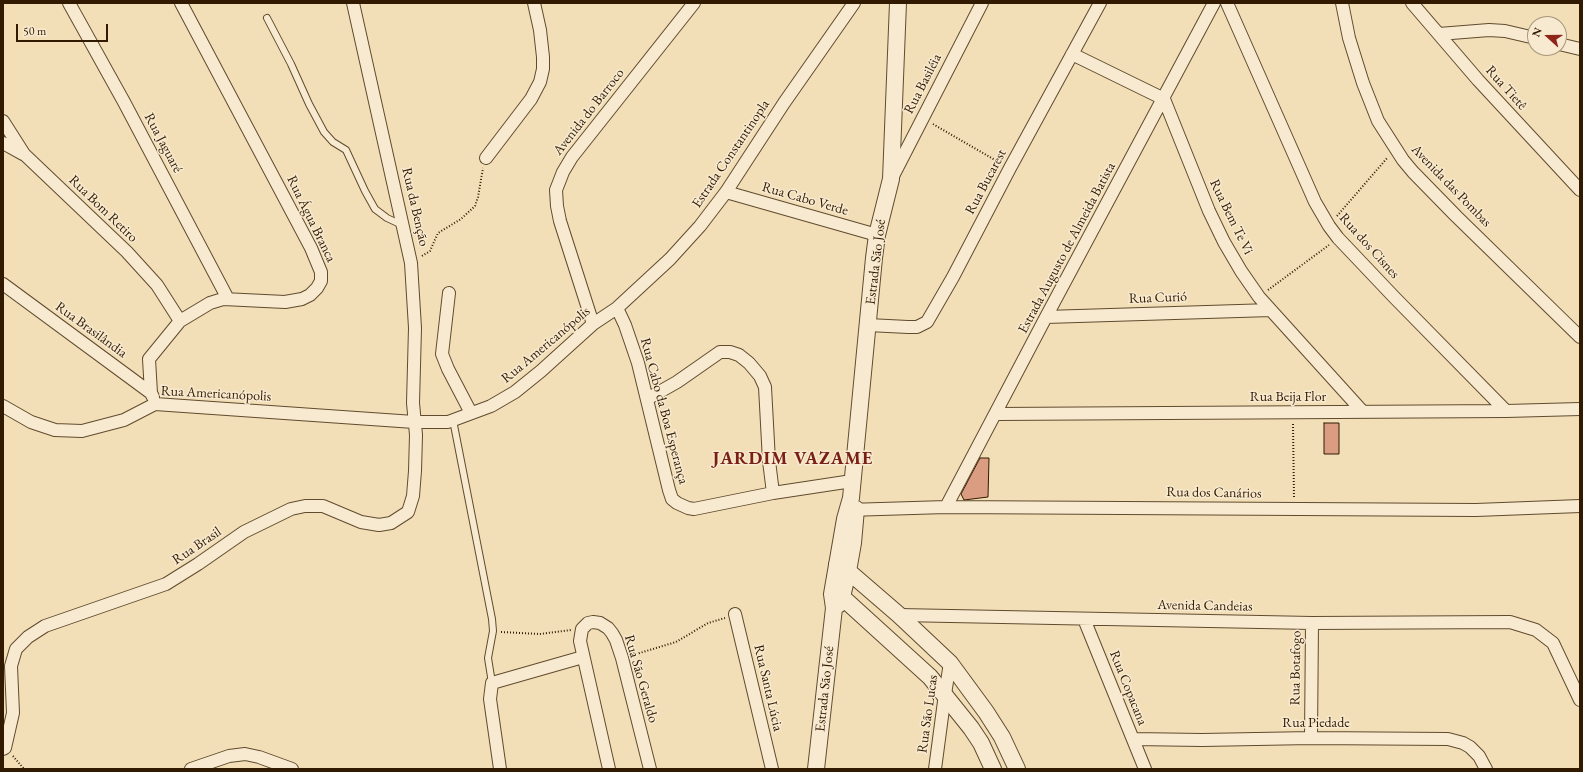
<!DOCTYPE html>
<meta charset="utf-8">
<style>
body{margin:0}
#map{position:relative;width:1583px;height:772px;overflow:hidden;background:#f2dfb7;font-family:"EB Garamond",serif}
canvas{display:block}
.frame{position:absolute;inset:0;border:4px solid #311a00;pointer-events:none}
.north{position:absolute;left:1527px;top:16px;width:40px;height:40px;box-sizing:border-box;background:#f7ead0;border:1px solid #a8977d;border-radius:50%;rotate:291deg;font-size:11px;font-weight:700;line-height:16px;text-align:center;color:#311a00}
.north::after{content:'';display:block;margin:auto;width:14px;height:18px;background:#8f2418;clip-path:polygon(50% 0,100% 100%,50% 72%,0 100%)}
.scale{position:absolute;left:16px;top:24px;width:92px;height:18px;box-sizing:border-box;border:2px solid #311a00;border-top:0;padding-left:5px;font-size:12px;line-height:14px;white-space:nowrap;color:#311a00;-webkit-text-stroke:3px #f7ead0;paint-order:stroke}
</style>
<div id="map">
<canvas width="1583" height="772"></canvas>
<div class="frame"></div>
<div class="north">N</div>
<div class="scale">50 m</div>
</div>
<script>
const g = document.querySelector('canvas').getContext('2d');
g.lineJoin = 'round';
function fillPath(path, color) {
  g.fillStyle = color;
  g.fill(path, 'evenodd');
}
function shape(rows) {
  const path = new Path2D();
  for (const r of rows) {
    path.moveTo(r[0], r[1]);
    for (let i = 2; i < r.length; i += 2) path.lineTo(r[i], r[i + 1]);
  }
  return path;
}
function stroke(path, color, width, dash) {
  g.strokeStyle = color;
  g.lineWidth = width;
  g.lineCap = dash ? 'butt' : 'round';
  g.setLineDash(dash || []);
  g.stroke(path);
}
function label(font, color, halo, rows, align = 'center') {
  g.font = font + ' "EB Garamond",serif';
  g.lineWidth = 3;
  g.setLineDash([]);
  g.textBaseline = 'middle';
  g.strokeStyle = halo;
  g.fillStyle = color;
  for (const [text, x, y, turn = 0] of rows) {
    g.save();
    g.translate(x, y);
    g.rotate((+turn || 0) * Math.PI / 180);
    g.textAlign = isNaN(turn) ? turn : align;
    if (halo) g.strokeText(text, 0, 0);
    g.fillText(text, 0, 0);
    g.restore();
  }
}
const building = shape([
 [1324,423,1339,423,1339,454,1324,454,1324,423],
 [980,458,989,458,988,497,964,500,961,494,980,458]
]);
fillPath(building, '#da9d82');
stroke(building, '#311a00', 1);
const service = shape([
 [267,18,291,64,309,104,324,132,333,142,346,150,365,191,375,209,387,218,402,225],
 [453,420,492,619,493,631,488,658,492,683]
]);
const minor = shape([
 [69,3,124,102,228,299],
 [1227,3,1315,202,1329,226,1338,238,1394,297,1506,411],
 [1342,3,1349,38,1363,83,1378,121,1403,160,1413,172,1456,216,1580,337],
 [1412,3,1478,80,1580,190],
 [1439,34,1489,30,1505,31,1535,38],
 [1559,44,1580,49],
 [1072,54,1164,99,1209,211,1224,242,1241,271,1259,297,1363,412],
 [3,121,24,154,127,252,157,285,180,321],
 [3,143,23,154],
 [486,158,531,99,540,82,543,69,543,57,540,30,534,3],
 [893,176,982,3],
 [726,192,877,235],
 [3,284,151,393,153,397],
 [449,293,442,354,448,369,471,413],
 [617,308,625,325,638,363,669,490,672,499,677,503,688,508,694,509,773,493,852,481],
 [1046,317,1271,310],
 [593,324,560,221,557,206,556,190,563,172,572,157,694,3],
 [868,325,908,327,917,327,927,322,953,277,1010,168,1100,3],
 [151,393,149,359,180,321,210,303,223,299,285,302,302,299,310,295,317,288,321,281,321,272,311,248,181,3],
 [647,399,677,382,720,352,730,352,739,355,749,363,760,376,765,387,769,461,773,493],
 [3,406,31,422,55,430,82,431,124,420,155,404,414,422,448,422,491,406,515,392,541,371,593,324,617,308,670,259,700,226,726,192,784,103,854,3],
 [996,414,1506,411,1580,409],
 [946,507,1046,317,1214,3],
 [848,510,946,507,1476,510,1580,506],
 [735,614,772,769],
 [899,615,1312,623,1510,622,1536,630,1553,643,1580,700],
 [1084,619,1145,769],
 [1311,738,1312,623],
 [1133,739,1202,740,1311,738,1448,739,1463,743,1470,747,1479,756,1486,769],
 [3,749,5,748,13,713,11,666,16,649,28,637,45,626,166,584,198,564,244,532,291,509,305,506,323,506,361,522,379,525,391,523,408,512,413,496,415,471,416,435,413,403,415,328,411,263,353,3],
 [191,769,229,756,245,754,259,757,292,769],
 [500,769,490,699,492,683,583,657],
 [609,769,580,641,582,629,588,623,593,622,600,623,608,628,612,633,616,640,622,658,650,769],
 [935,769,945,694,950,663]
]);
const tertiary = shape([
 [837,564,848,571,899,615,950,663,986,712,1002,737,1017,769],
 [833,591,842,597,930,677,971,728,981,743,993,769],
 [838,605,842,597,848,571,853,543,856,509],
 [816,769,834,608,832,594,845,519,851,498,874,258,877,235,891,179,898,3]
]);
stroke(service, '#614b2e', 8);
stroke(minor, '#614b2e', 14);
stroke(tertiary, '#614b2e', 18);
stroke(shape([
 [933,124,1000,163],
 [1337,216,1388,157],
 [422,256,430,251,438,233,461,219,475,206,478,197,483,168],
 [1268,290,1329,245],
 [1293,424,1294,498],
 [501,632,540,634,571,630],
 [633,655,676,642,708,623,725,618],
 [13,756,24,769]
]), '#311a00', 2, [1, 2]);
stroke(service, '#f7ead0', 6);
stroke(minor, '#f7ead0', 12);
stroke(tertiary, '#f7ead0', 16);
label('14px', '#311a00', '#f7ead0', [
 ["Rua Basiléia",923,84,-63],
 ["Rua Tietê",1506,88,48],
 ["Avenida do Barroco",589,112,-52],
 ["Rua Jaguaré",163,143,62],
 ["Estrada Constantinopla",731,154,-56],
 ["Rua Bucarest",986,182,-62],
 ["Avenida das Pombas",1451,186,46],
 ["Rua Cabo Verde",805,199,16],
 ["Rua da Benção",415,207,77],
 ["Rua Bom Retiro",103,209,44],
 ["Rua Bem Te Vi",1231,217,64],
 ["Rua Água Branca",311,219,64],
 ["Rua dos Cisnes",1369,246,48],
 ["Estrada Augusto de Almeida Batista",1067,248,-62],
 ["Estrada São José",876,262,-83],
 ["Rua Curió",1158,298,-2],
 ["Rua Brasilândia",91,330,36],
 ["Rua Americanópolis",546,345,-40],
 ["Rua Americanópolis",216,394,3],
 ["Rua Beija Flor",1288,397],
 ["Rua Cabo da Boa Esperança",664,411,75],
 ["Rua dos Canários",1214,493,1],
 ["Rua Brasil",197,546,-34],
 ["Avenida Candeias",1205,606,1],
 ["Rua Botafogo",1296,668,-89],
 ["Rua São Geraldo",641,679,74],
 ["Rua Santa Lúcia",768,688,77],
 ["Rua Copacana",1128,688,68],
 ["Estrada São José",825,689,-84],
 ["Rua São Lucas",928,714,-82],
 ["Rua Piedade",1316,723]
]);
g.letterSpacing = '1px';
label('bold 18px', '#7a1f14', '#f7ead0', [
 ["JARDIM VAZAME",793,459]
]);
g.letterSpacing = '0px';
</script>
